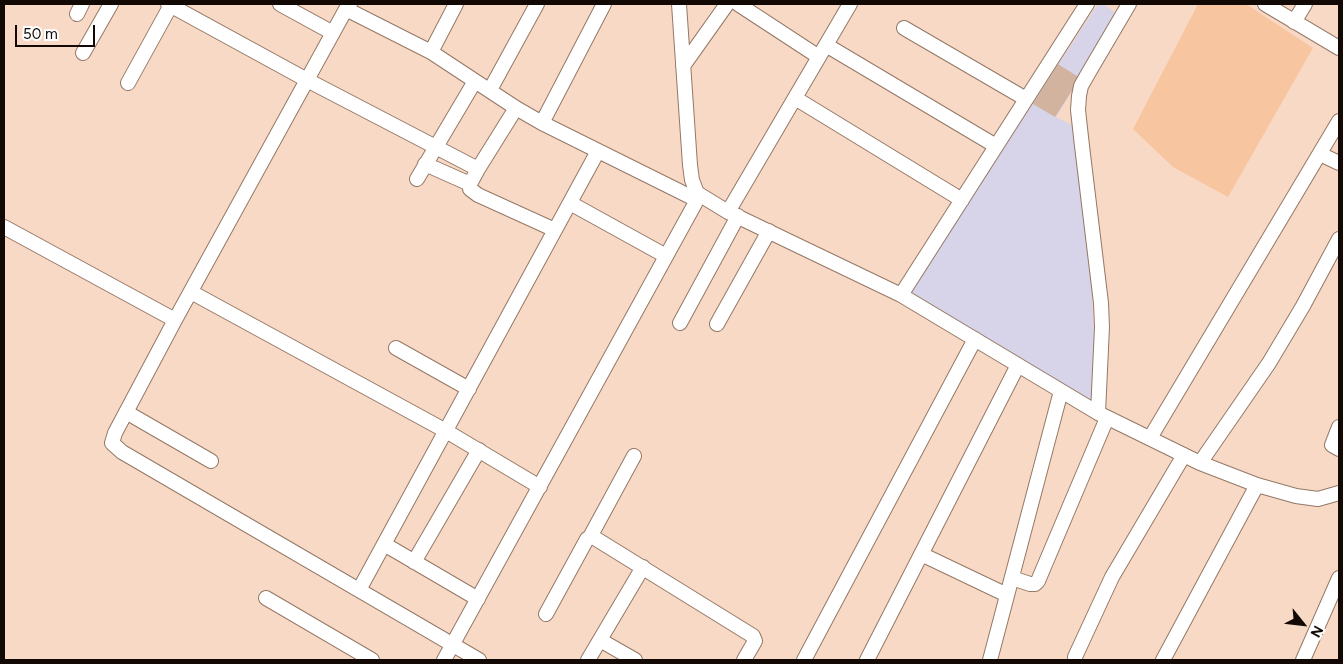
<!DOCTYPE html>
<style>
body{margin:0}
#map{position:relative;width:1343px;height:664px;overflow:hidden;background:#f8d9c5;font-family:Figtree,sans-serif}
canvas{display:block}
.frame{position:absolute;inset:0;border:5px solid #120904;pointer-events:none}
.north{position:absolute;left:1278px;top:599px;width:50px;height:50px;-webkit-text-stroke:4px #fff;paint-order:stroke;rotate:119deg;font-size:14px;font-weight:700;line-height:20px;text-align:center;color:#120904}
.north::after{content:'';display:block;margin:auto;width:18px;height:22px;background:#120904;clip-path:polygon(50% 0,100% 100%,50% 72%,0 100%)}
.scale{position:absolute;left:15px;top:25px;width:80px;height:22px;box-sizing:border-box;border:2px solid #120904;border-top:0;padding-left:6px;font-size:15px;line-height:18px;white-space:nowrap;color:#120904;-webkit-text-stroke:4px #fff;paint-order:stroke}
</style>
<div id="map">
<canvas width="1343" height="664"></canvas>
<div class="frame"></div>
<div class="north">N</div>
<div class="scale">50 m</div>
</div>
<script>
const g = document.querySelector('canvas').getContext('2d');
g.lineJoin = 'round';
function fillPath(path, color) {
  g.fillStyle = color;
  g.fill(path, 'evenodd');
}
function shape(rows) {
  const path = new Path2D();
  for (const r of rows) {
    path.moveTo(r[0], r[1]);
    for (let i = 2; i < r.length; i += 2) path.lineTo(r[i], r[i + 1]);
  }
  return path;
}
function stroke(path, color, width, dash) {
  g.strokeStyle = color;
  g.lineWidth = width;
  g.lineCap = dash ? 'butt' : 'round';
  g.setLineDash(dash || []);
  g.stroke(path);
}
fillPath(shape([
 [1098,4,1103,4,1119,15,1056,117,1076,127,1091,270,1097,404,908,293]
]), '#d7d3e9');
fillPath(shape([
 [1198,4,1246,4,1313,48,1228,197,1173,167,1133,129]
]), '#f8c5a1');
fillPath(shape([
 [1058,64,1080,78,1055,117,1033,104]
]), '#d1b39f');
const minor = shape([
 [168,4,307,80,478,169],
 [280,4,333,33],
 [350,4,346,9,431,52,516,108,542,123,697,200],
 [738,4,819,57],
 [1265,4,1339,48],
 [346,9,175,320,115,433,112,443,122,452,479,660],
 [77,14,82,4],
 [1294,22,1305,4],
 [904,28,1026,99],
 [826,45,996,146],
 [431,52,456,4],
 [83,53,111,4],
 [683,66,727,4],
 [128,83,171,5],
 [490,90,537,4],
 [795,98,962,200],
 [516,108,478,169,470,184,470,189,478,195,555,230],
 [542,123,604,4],
 [1320,154,1339,163],
 [425,164,470,184],
 [417,179,475,81],
 [697,193,728,212,901,295,1098,413,1200,463,1257,485,1296,496,1318,499,1339,493],
 [570,203,666,256],
 [728,212,850,4],
 [4,227,175,320],
 [191,292,446,431,540,487],
 [901,295,1087,4],
 [680,323,738,216],
 [717,324,769,231],
 [396,348,469,389],
 [126,412,211,461],
 [1098,413,1102,327,1101,303,1082,146,1078,110,1079,96,1081,86,1089,72,1129,4],
 [1339,427,1332,445,1339,449],
 [1150,438,1339,121],
 [1200,463,1269,363,1303,306,1339,239],
 [590,537,634,456],
 [384,544,478,599],
 [921,554,1007,595],
 [414,562,479,450],
 [1012,578,1030,584,1035,584,1038,581,1107,418],
 [359,590,598,151],
 [266,598,372,660],
 [546,614,587,539,590,537,593,537,753,636,755,641,744,660],
 [600,640,635,660],
 [1075,657,1112,577,1184,455],
 [444,660,697,200,697,193,692,180,690,165,679,4],
 [588,660,643,567],
 [804,660,975,339],
 [867,660,1018,365],
 [990,660,1061,391],
 [1163,660,1257,485],
 [1303,660,1339,578]
]);
stroke(minor, '#947866', 16);
stroke(minor, '#fff', 14);
</script>
